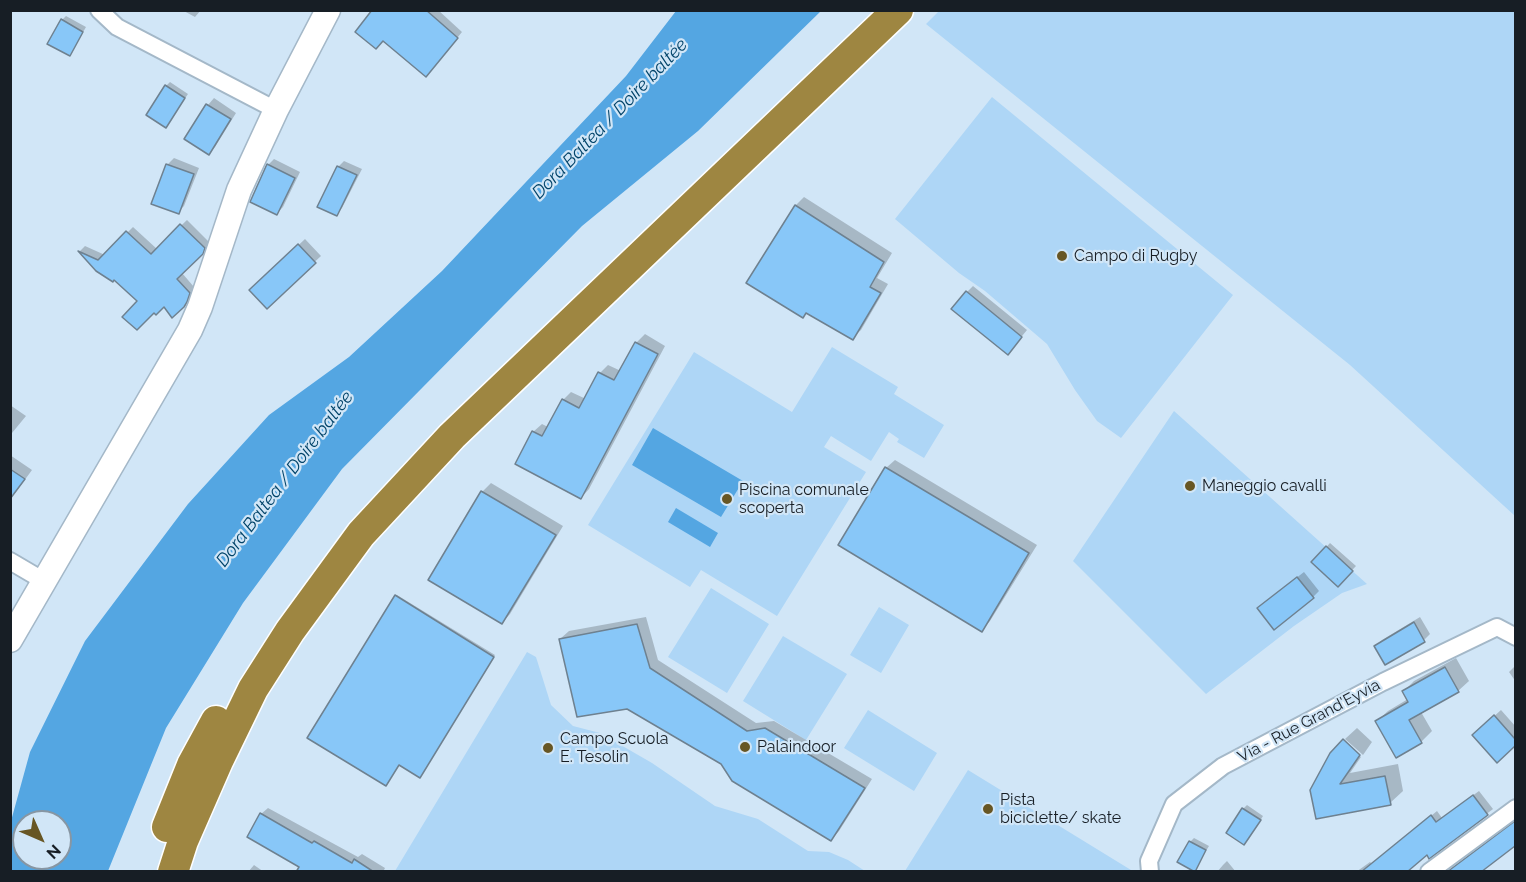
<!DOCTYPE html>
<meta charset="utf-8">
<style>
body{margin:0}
#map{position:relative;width:1526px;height:882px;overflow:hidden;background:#d1e6f7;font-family:Raleway,sans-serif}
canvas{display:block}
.frame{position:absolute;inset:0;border:12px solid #171e25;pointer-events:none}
.north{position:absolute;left:12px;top:810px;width:60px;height:60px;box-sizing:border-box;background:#d1e6f7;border:2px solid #8796a3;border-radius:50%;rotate:135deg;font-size:16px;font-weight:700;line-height:24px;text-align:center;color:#171e25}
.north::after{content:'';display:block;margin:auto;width:21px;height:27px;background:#675624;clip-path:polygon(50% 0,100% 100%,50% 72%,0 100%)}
</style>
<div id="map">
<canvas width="1526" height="882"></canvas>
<div class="frame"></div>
<div class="north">N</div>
</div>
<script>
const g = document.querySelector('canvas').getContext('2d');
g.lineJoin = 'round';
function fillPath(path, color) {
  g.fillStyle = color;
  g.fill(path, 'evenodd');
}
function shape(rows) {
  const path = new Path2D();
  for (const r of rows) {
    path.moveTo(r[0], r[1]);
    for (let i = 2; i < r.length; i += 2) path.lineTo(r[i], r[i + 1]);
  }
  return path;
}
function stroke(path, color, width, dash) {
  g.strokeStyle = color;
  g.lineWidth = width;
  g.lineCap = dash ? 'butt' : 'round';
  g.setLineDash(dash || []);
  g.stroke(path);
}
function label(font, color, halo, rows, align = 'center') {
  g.font = font + ' Raleway,sans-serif';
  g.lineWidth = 4.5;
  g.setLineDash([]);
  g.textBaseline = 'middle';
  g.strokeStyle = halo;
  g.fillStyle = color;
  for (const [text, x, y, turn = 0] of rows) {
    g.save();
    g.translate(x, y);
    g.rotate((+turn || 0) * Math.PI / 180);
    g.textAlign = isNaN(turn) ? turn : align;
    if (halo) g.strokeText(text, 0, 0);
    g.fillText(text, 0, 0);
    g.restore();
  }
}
fillPath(shape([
 [939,11,1515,11,1515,516,1350,365,926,24],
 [992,97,1233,295,1121,438,1097,421,1075,390,1047,344,985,291,959,273,895,219],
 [832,347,898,387,894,394,944,425,924,458,897,442,899,439,889,432,871,461,831,436,824,447,866,472,777,616,701,570,690,587,588,525,694,352,792,412],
 [1174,411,1367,584,1342,593,1294,626,1206,694,1073,561],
 [711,588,769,624,727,693,668,657],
 [879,607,909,625,881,673,850,655],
 [783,636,847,674,806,740,743,701],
 [527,652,536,657,551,705,573,726,600,733,652,763,715,806,758,819,808,851,829,852,848,860,865,871,395,871],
 [868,710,937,753,914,791,844,748],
 [968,770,1131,870,1131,871,905,871]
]), '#aed6f6');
fillPath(shape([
 [676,11,821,11,698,131,582,226,342,469,243,603,166,728,108,871,11,871,11,821,30,752,85,641,188,504,269,415,349,357,442,271,626,76],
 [24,822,60,822,60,858,24,858],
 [653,428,743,481,721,517,632,465],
 [676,508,718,533,710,547,668,522]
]), '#54a6e2');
fillPath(shape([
 [182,10,201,10,195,17],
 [374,10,438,10,462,32,431,70],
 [66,16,86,27,70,55,62,20],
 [170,82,188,94,166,126,166,86],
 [214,98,236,113,215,147,209,153,186,138,208,105],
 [174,158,199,168,184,206,178,212,153,203,168,164],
 [274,159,300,172,283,207,277,213,268,165],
 [344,161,362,169,342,208,336,214,338,167],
 [804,197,892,253,877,278,888,284,861,330,852,338,807,312,796,205],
 [187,220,209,242,208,246,182,273,194,287,189,300,183,306,139,300,115,278,97,270,80,251,85,246,105,255,133,227,157,249],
 [305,239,321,256,267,306,251,290],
 [973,286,1027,330,1013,347,967,292],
 [645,334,665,346,589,489,581,498,533,432,542,424,548,427,563,400,571,392,586,399,600,373,608,365,621,371,636,343],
 [10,405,26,416,12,433,10,431],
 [10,455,32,470,10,500],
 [895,460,1037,545,990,621,982,630,886,468],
 [491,483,563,526,510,614,502,623,430,579,482,492],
 [1330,543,1356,566,1338,585,1313,562],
 [1304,572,1319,591,1313,597,1265,602],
 [397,595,495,655,421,775,396,596],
 [646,617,658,660,756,723,774,721,872,779,839,831,831,840,722,763,560,639,569,631],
 [1420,617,1430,634,1424,640,1386,663,1376,646,1382,640],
 [1456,658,1469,681,1458,691,1421,712,1432,731,1421,742,1397,756,1377,721,1388,711,1408,699,1404,691,1414,681],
 [1516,665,1516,682,1509,672],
 [1501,710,1516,727,1516,744,1497,761,1480,729],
 [1357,728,1372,742,1363,755,1345,739],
 [1343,741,1361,757,1350,773,1398,764,1403,791,1390,803,1317,817],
 [1479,791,1493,809,1430,857,1427,853,1404,872,1356,872,1370,862,1372,864,1437,811,1442,818],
 [1247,805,1263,816,1248,840,1243,809],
 [268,808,358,857,362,854,385,868,383,872,298,872,301,866,261,814],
 [1516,821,1516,850,1511,845,1480,872,1447,872],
 [1194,838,1209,846,1196,867,1190,842],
 [1227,861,1236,872,1217,872,1223,865],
 [254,865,264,872,248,872]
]), '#0003');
const building = shape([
 [372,10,426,10,458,38,426,77,383,41,376,49,355,32,372,10],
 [61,19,83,32,70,56,47,44,61,19],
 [165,85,185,98,166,128,146,115,165,85],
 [206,104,231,119,209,155,184,139,206,104],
 [166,164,194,174,179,214,151,204,166,164],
 [267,164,295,178,277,215,250,202,267,164],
 [337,166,357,175,337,216,317,207,337,166],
 [795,205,884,262,870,287,881,293,853,340,806,313,803,318,746,283,795,205],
 [180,224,205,248,203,254,177,279,190,293,187,302,184,307,172,318,164,307,156,315,154,313,137,330,122,317,137,301,114,280,113,282,96,271,78,251,98,260,126,231,151,254,180,224],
 [298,244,316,263,267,309,249,290,298,244],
 [966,291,1022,337,1008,355,951,309,966,291],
 [635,342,658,354,581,499,515,464,532,431,542,436,562,399,579,408,598,372,614,380,635,342],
 [885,467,1029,553,982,632,838,545,885,467],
 [10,469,25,479,10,499,10,469],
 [481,491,556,535,502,624,428,580,481,491],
 [1326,546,1353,571,1338,587,1311,562,1326,546],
 [1297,577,1314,598,1274,630,1257,608,1297,577],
 [395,595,494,657,420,778,399,765,386,786,307,738,395,595],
 [1414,622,1425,642,1385,665,1374,646,1414,622],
 [637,624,650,668,747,731,765,728,865,788,831,841,732,781,721,764,627,709,577,717,559,639,637,624],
 [1445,667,1459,692,1409,720,1422,743,1396,758,1375,721,1408,702,1402,691,1445,667],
 [1494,715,1515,739,1515,746,1497,763,1472,735,1494,715],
 [1343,739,1360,755,1340,784,1385,776,1391,805,1316,819,1310,790,1330,753,1343,739],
 [1473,795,1488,815,1429,859,1427,855,1407,872,1361,872,1431,815,1436,822,1473,795],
 [1242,808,1261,820,1244,845,1226,833,1242,808],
 [260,813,312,843,314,841,352,863,354,859,374,872,296,872,299,867,247,837,260,813],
 [1515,821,1515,846,1481,872,1447,872,1515,821],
 [1189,841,1206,850,1195,872,1177,862,1189,841]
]);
fillPath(building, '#88c7f8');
stroke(building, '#6e8190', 1.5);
const street = shape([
 [99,10,117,27,276,110],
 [10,561,44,581],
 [1150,872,1149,861,1174,804,1223,766,1383,682,1497,627,1516,637],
 [1429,872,1516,808]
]);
const secondary = shape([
 [10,640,190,330,200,307,239,190,276,110,328,10]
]);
const highway = shape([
 [167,827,192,765,216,721],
 [173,872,183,841,218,761,253,689,290,631,361,534,452,436,898,10]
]);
stroke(street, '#a4b8c8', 20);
stroke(secondary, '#a4b8c8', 27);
stroke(highway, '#fff', 33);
stroke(street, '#fff', 16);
stroke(secondary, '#fff', 24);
stroke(highway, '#9e8641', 30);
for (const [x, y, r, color] of [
 [1062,256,6,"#675624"],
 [1190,486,6,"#675624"],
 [727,499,6,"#675624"],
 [745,747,6,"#675624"],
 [548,748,6,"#675624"],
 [988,809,6,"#675624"]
]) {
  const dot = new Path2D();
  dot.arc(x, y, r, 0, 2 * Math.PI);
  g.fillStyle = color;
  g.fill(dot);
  stroke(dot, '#d1e6f7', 2);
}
label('16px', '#171e25', '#d1e6f7', [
 ["Campo di Rugby",1074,256],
 ["Maneggio cavalli",1202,486],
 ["Piscina comunale",739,490],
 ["scoperta",739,508],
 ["Campo Scuola",560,739],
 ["E. Tesolin",560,757],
 ["Palaindoor",757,747],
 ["Pista",1000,800],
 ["biciclette/ skate",1000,818]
], 'left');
label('16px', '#171e25', '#d1e6f7', [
 ["Via - Rue Grand'Eyvia",1309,721,-28]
]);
label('italic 18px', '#004369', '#d1e6f7', [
 ["Dora Baltea / Doire baltée",610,119,-46],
 ["Dora Baltea / Doire baltée",285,479,-53]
]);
</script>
